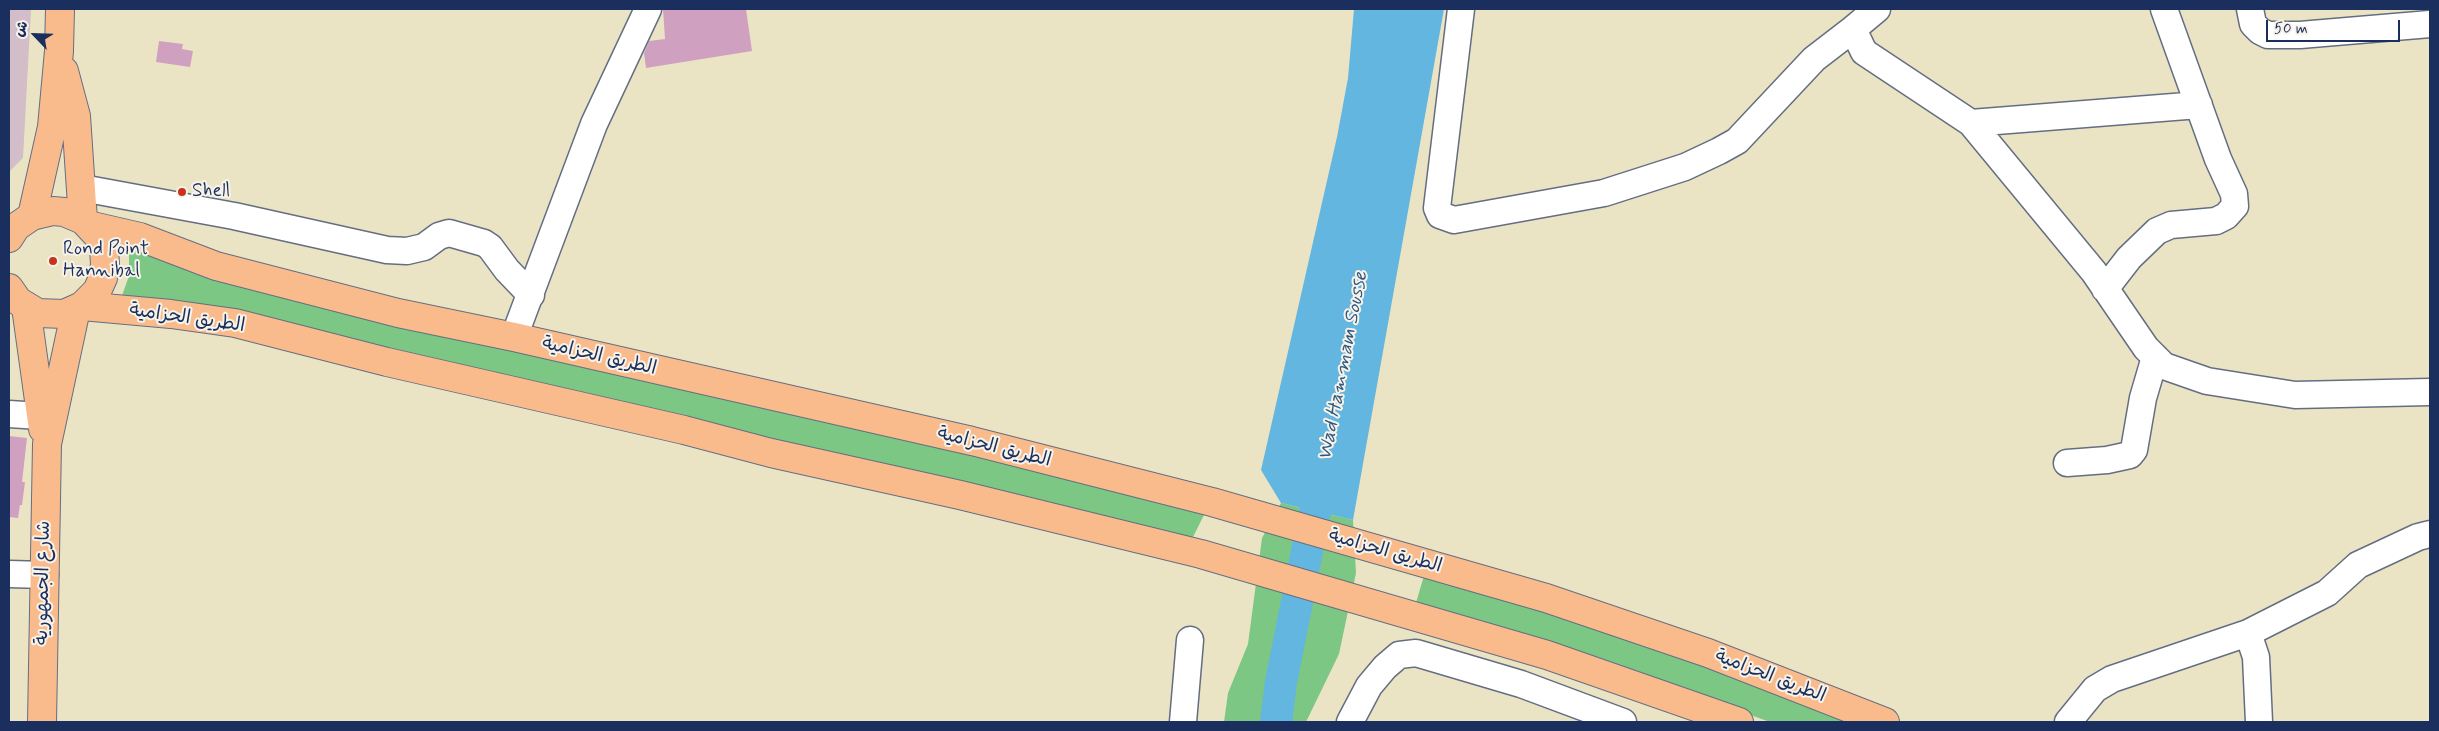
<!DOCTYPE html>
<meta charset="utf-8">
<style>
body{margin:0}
#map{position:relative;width:2439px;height:731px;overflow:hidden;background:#ebe4c4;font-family:Mynerve,"Playpen Sans Arabic",sans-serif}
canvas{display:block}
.frame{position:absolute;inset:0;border:10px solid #1b2f5e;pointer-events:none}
.north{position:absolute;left:10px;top:10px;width:50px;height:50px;-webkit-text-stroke:4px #f7f3e8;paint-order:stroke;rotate:294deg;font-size:14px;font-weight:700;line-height:20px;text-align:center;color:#1b2f5e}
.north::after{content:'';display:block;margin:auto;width:18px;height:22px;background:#1b2f5e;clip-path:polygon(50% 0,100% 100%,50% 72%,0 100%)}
.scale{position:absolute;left:2266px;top:20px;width:134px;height:22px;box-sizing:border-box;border:2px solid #1b2f5e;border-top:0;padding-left:6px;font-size:15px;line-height:18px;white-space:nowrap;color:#1b2f5e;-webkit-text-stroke:4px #f7f3e8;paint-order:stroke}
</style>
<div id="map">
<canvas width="2439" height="731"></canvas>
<div class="frame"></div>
<div class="north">ش</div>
<div class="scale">50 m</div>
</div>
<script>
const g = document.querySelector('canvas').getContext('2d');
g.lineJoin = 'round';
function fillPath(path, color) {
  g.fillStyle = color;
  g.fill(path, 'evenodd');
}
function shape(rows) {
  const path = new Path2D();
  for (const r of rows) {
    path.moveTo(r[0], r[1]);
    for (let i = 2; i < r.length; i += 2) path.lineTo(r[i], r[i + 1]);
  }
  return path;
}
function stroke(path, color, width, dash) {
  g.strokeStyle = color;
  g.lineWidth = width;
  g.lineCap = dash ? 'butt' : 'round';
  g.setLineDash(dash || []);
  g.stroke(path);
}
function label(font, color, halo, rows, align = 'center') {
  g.font = font + ' Mynerve,"Playpen Sans Arabic",sans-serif';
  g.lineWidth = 4;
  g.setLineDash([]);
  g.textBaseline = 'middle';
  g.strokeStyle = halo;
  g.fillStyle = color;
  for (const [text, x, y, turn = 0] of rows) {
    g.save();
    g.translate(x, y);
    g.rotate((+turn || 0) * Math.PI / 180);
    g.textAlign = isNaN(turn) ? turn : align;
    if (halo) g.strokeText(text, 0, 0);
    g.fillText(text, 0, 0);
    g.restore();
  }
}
fillPath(shape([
 [9,9,31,9,23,158,9,172]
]), '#d2bdc8');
fillPath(shape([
 [129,245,1065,475,1206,511,1191,541,120,301,129,276],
 [1281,503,1353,520,1356,573,1339,654,1306,722,1224,722,1228,693,1248,644,1262,538],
 [1425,572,1690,659,1850,722,1770,722,1681,690,1416,603]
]), '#7cc784');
fillPath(shape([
 [1354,9,1444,9,1353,520,1281,503,1261,470,1337,137,1348,78]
]), '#63b6df');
stroke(shape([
 [1276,722,1281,682,1324,466]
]), '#63b6df', 32);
fillPath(shape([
 [663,9,746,9,752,51,646,68,644,53,649,41,665,39],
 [159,41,183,44,182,49,193,51,190,67,156,62],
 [9,436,27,438,22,482,25,482,22,505,20,505,18,518,9,517]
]), '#d0a0c1');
const minor = shape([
 [1461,9,1437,208,1440,215,1454,220,1604,193,1685,167,1719,151,1737,141,1814,59,1853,29],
 [1877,9,1853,29,1864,52,1971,123,2094,272,2146,348,2164,366,2207,381,2295,395,2430,392],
 [2250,9,2253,24,2260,31,2268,35,2300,35,2430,24],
 [1971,123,2199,105],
 [82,188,234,216,387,250,407,251,424,247,439,236,449,233,484,243,490,247,507,270,531,295],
 [2105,289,2129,258,2157,231,2171,225,2216,221,2226,216,2235,206,2234,194,2218,159,2164,9],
 [514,337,594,124,648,9],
 [9,414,40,416],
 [2067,463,2107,460,2130,455,2134,450,2143,398,2155,357],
 [9,574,45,575],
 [2248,633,2327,593,2358,565,2418,537,2430,534],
 [1183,722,1190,640],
 [1350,722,1369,686,1385,667,1399,655,1416,653,1521,684,1623,722],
 [2068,722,2095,689,2112,679,2248,633,2256,657,2259,722]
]);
const major = shape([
 [64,71,76,116,83,220],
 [32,216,52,127,59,51,60,9],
 [26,307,43,429],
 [42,722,47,444,76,309]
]);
const highway = shape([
 [88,225,140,237,216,266,398,313,514,337,972,441,1212,502,1546,598,1708,653,1885,722],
 [9,238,16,227,32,216,53,211,64,212,83,220,98,236,104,249,105,264,103,278,97,291,82,306,64,314,38,313,18,301,9,288],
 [82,306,171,314,235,323,387,362,684,430,771,453,960,495,1201,554,1547,655,1739,722]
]);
stroke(minor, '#646e82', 29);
stroke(major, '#646e82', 30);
stroke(highway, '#646e82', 30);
stroke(minor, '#fff', 26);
stroke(major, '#fabb8c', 28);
stroke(highway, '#fabb8c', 28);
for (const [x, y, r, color] of [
 [182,192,5,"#c8321e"],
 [53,261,5,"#c8321e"]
]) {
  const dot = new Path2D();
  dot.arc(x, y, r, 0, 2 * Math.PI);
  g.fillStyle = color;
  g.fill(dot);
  stroke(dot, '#f7f3e8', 2);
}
label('19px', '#1b2f5e', '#f7f3e8', [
 ["Shell",192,192],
 ["Rond Point",63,250],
 ["Hannibal",63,272]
], 'left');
label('19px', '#1b2f5e', '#f7f3e8', [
 ["الطريق الحزامية",187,319,8],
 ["الطريق الحزامية",599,357,13],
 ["الطريق الحزامية",994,448,14],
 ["الطريق الحزامية",1385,552,16],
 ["شارع الجمهورية",44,583,-89],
 ["الطريق الحزامية",1770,677,21]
]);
label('italic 20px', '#315885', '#f7f3e8', [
 ["Wad Hammam Sousse",1344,366,-79]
]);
</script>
